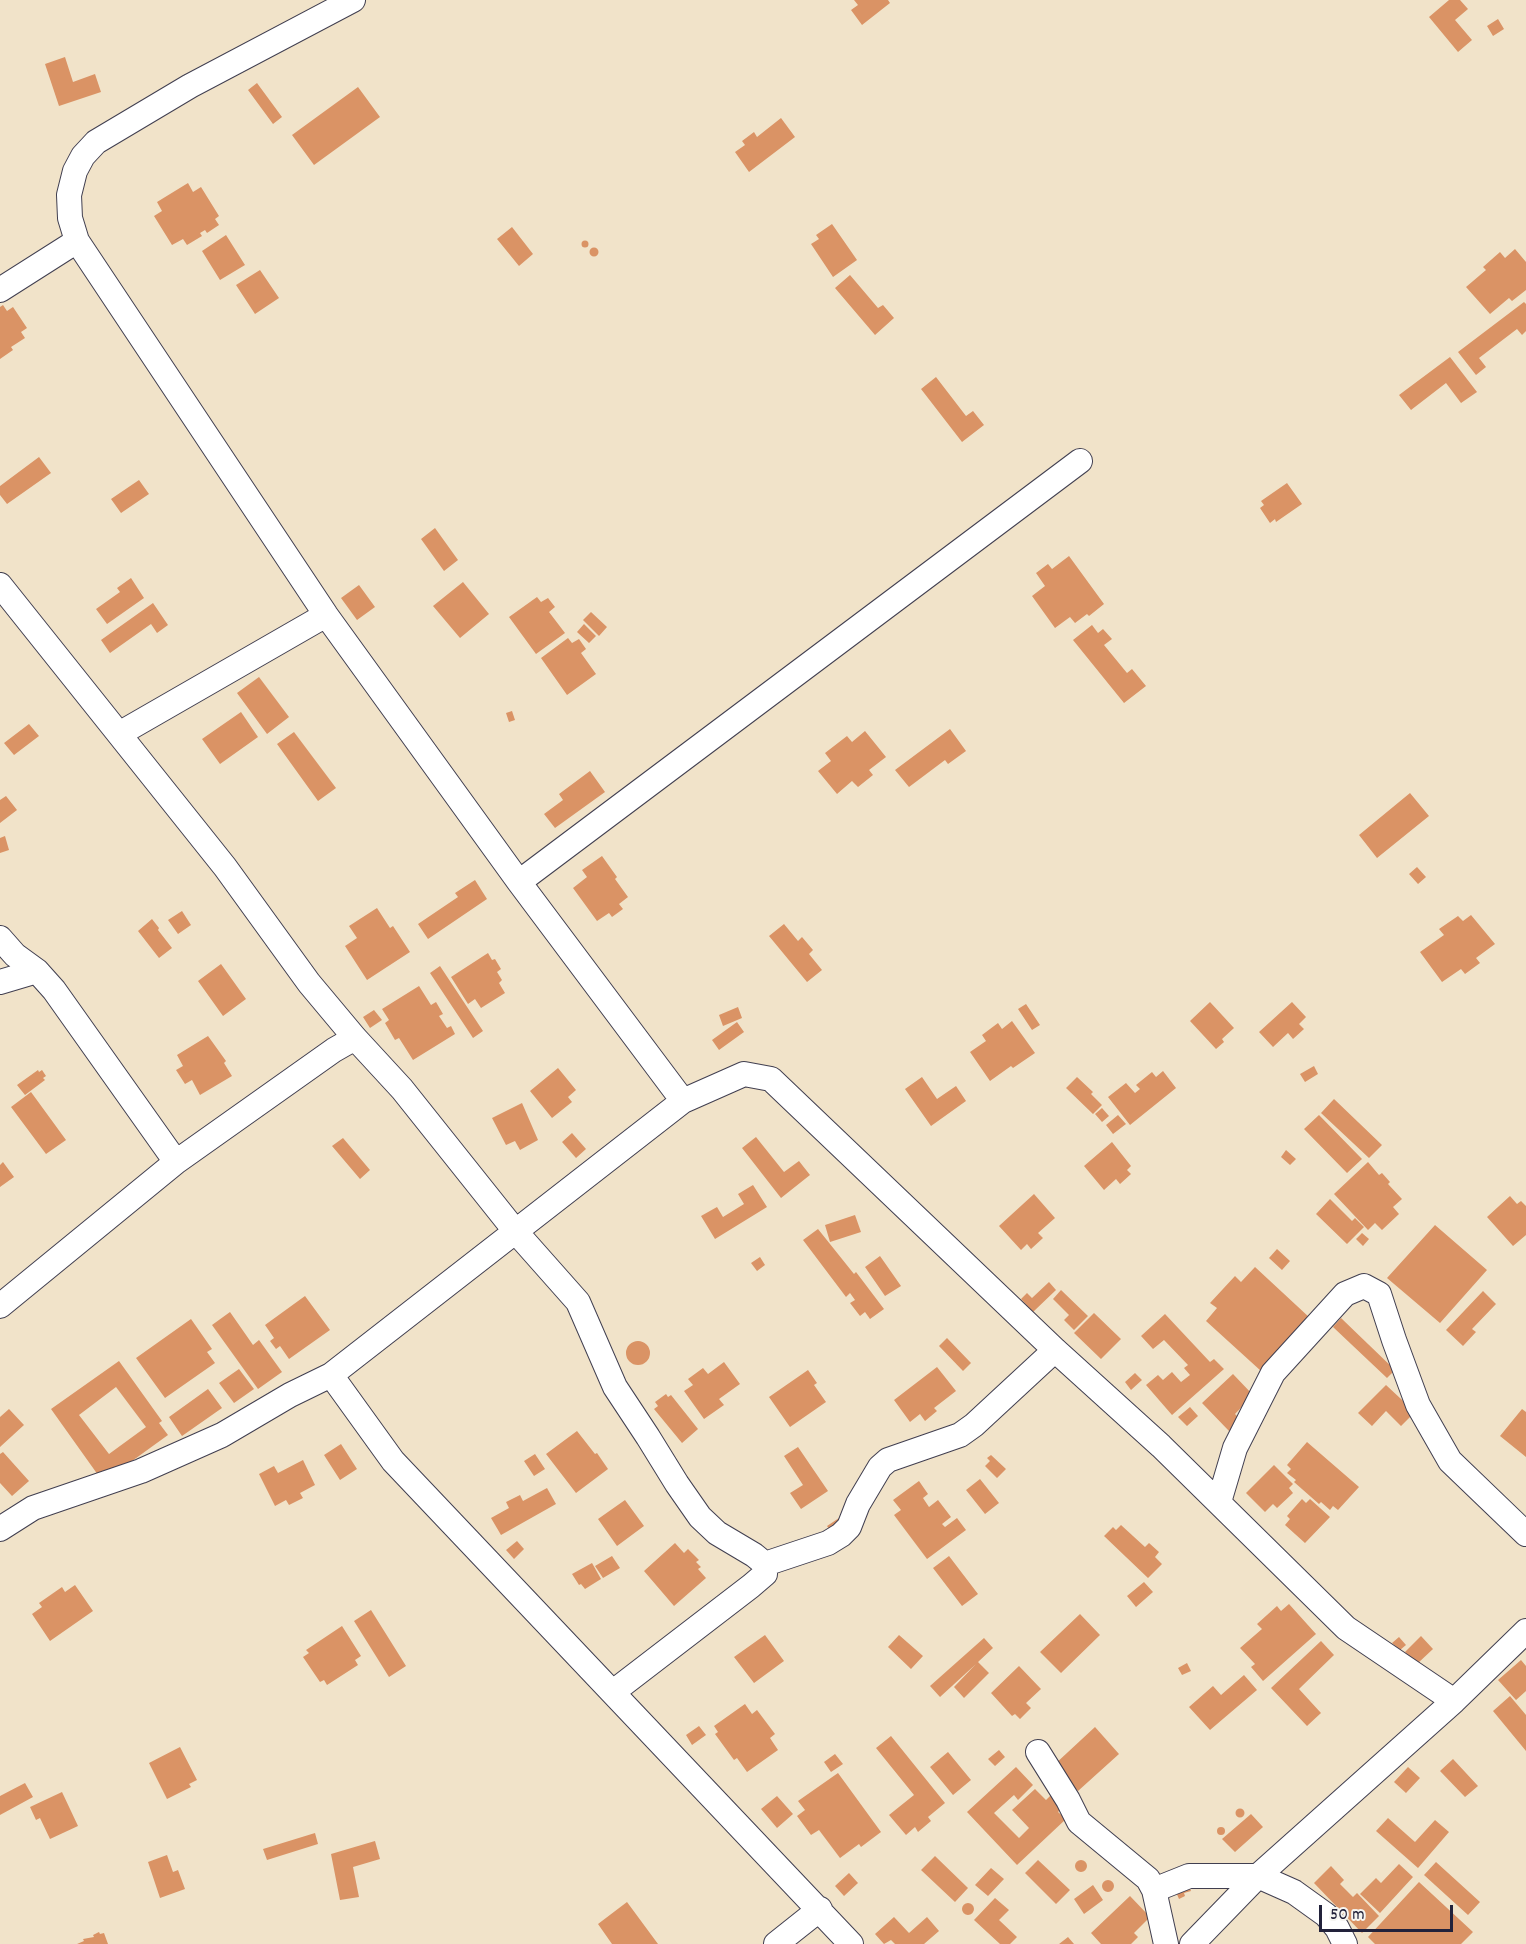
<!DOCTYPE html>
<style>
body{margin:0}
#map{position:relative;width:1526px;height:1944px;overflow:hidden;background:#f1e3c9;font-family:Dekko,sans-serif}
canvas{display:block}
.scale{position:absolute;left:1319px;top:1905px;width:134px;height:27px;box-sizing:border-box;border:3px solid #22223b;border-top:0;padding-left:8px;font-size:18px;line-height:21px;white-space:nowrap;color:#22223b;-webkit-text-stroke:4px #f6f6f2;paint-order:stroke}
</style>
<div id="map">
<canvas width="1526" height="1944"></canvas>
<div class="scale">50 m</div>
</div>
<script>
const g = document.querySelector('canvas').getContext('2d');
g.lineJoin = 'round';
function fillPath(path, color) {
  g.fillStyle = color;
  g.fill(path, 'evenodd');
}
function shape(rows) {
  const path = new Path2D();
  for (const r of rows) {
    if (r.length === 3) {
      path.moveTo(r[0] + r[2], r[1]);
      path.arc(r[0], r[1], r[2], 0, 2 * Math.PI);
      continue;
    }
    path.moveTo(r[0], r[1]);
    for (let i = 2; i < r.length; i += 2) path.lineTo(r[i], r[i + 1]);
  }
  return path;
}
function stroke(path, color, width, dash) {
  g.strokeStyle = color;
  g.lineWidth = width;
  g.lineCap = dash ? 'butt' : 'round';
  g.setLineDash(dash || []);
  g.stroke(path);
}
fillPath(shape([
 [854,0,888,0,890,3,862,25,851,10,858,5],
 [1449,0,1460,0,1468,9,1455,20,1472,40,1458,52,1429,17],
 [1498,19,1504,29,1493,36,1487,26],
 [65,57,73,82,95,74,101,92,59,106,45,64],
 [257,83,282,117,273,124,248,90],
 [358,87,380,117,314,165,292,135],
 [781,118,795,137,749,172,735,152,745,145,742,141,754,132,757,137],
 [188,183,193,192,201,187,219,216,215,219,219,225,207,233,205,230,200,233,202,236,187,245,183,239,172,245,154,216,162,211,157,202],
 [832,224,857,260,833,277,811,244,819,239,816,235],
 [512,227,533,254,519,266,497,239],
 [226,235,245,265,220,280,202,251],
 [585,244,3.5],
 [594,252,4.5],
 [1515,249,1526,262,1526,290,1512,301,1509,298,1490,314,1466,287,1486,270,1483,267,1500,252,1505,258],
 [260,270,279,298,255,314,236,285],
 [850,275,878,308,883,305,894,318,875,335,835,288],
 [1524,302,1526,304,1526,331,1522,335,1517,329,1479,358,1486,367,1476,375,1458,352],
 [3,305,7,311,13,307,27,328,21,332,25,338,11,347,13,350,0,359,0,307],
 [1450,357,1477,392,1461,403,1446,383,1411,410,1399,395],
 [936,377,966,416,973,411,984,425,962,442,921,389],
 [39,457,51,473,7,504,0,495,0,486],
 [139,480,149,494,121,513,111,499],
 [1287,483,1302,504,1276,522,1275,519,1270,523,1260,508,1264,505,1261,501],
 [435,528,458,560,444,571,421,539],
 [1069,556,1104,604,1089,616,1087,614,1075,623,1070,617,1055,628,1032,596,1045,586,1036,573,1048,564,1052,569],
 [131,578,144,598,107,624,96,609,120,592,117,588],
 [463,582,489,614,460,638,433,606],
 [359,585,375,607,357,620,341,598],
 [537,597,541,602,548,598,555,607,549,612,565,633,536,654,509,617],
 [153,603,168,625,157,633,151,624,110,653,101,640],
 [591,612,607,627,599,636,583,620],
 [584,624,596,636,589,643,577,632],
 [1092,625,1098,633,1103,629,1112,639,1104,645,1127,673,1132,669,1146,686,1124,703,1073,640],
 [568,638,572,643,579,639,586,649,581,653,596,674,567,695,541,658],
 [259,677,289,717,267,734,237,693],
 [512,711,515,720,509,722,506,713],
 [241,712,258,737,220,764,202,739],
 [29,724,39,736,14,755,4,743],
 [950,729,966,751,948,764,945,760,909,787,895,770],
 [865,731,886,757,869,770,873,775,858,787,852,781,837,794,818,771,831,761,825,753,847,736,852,742],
 [294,732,336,788,318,801,277,744],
 [590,771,605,792,555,828,544,814,563,800,559,794],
 [1410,793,1429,816,1377,858,1359,835],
 [6,796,17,810,0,823,0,800],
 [5,836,9,850,0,853,0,838],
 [602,856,617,877,615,879,628,897,619,904,623,909,612,917,609,913,597,921,573,888,587,877,582,870],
 [1417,867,1426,877,1418,884,1409,874],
 [475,880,487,899,428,939,418,924,458,897,455,893],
 [377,908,390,928,393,926,410,952,367,980,345,946,357,938,349,926],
 [182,911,191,925,178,934,168,920],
 [1471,915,1495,944,1476,958,1480,963,1465,974,1461,969,1442,982,1420,952,1444,935,1439,929,1458,916,1463,921],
 [152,919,159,928,158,930,172,948,159,958,138,931],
 [784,924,798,941,802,937,813,950,809,954,822,970,807,982,769,936],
 [488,953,492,960,495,959,501,969,497,972,502,980,499,983,505,993,481,1008,475,999,468,1004,451,977],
 [221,964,246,999,223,1016,198,981],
 [440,966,483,1031,473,1038,430,973],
 [419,986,431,1005,436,1002,443,1014,439,1016,447,1028,451,1026,455,1034,413,1060,399,1038,395,1040,385,1023,389,1020,382,1009],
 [1210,1002,1234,1028,1222,1039,1224,1042,1216,1049,1190,1021],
 [1292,1002,1306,1017,1299,1024,1304,1029,1293,1039,1288,1033,1273,1047,1259,1032],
 [1026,1004,1040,1025,1032,1030,1018,1009],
 [738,1007,742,1018,723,1026,719,1015],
 [374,1010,382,1020,370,1028,363,1017],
 [1012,1021,1035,1053,1013,1068,1011,1066,990,1081,970,1052,986,1041,982,1035,998,1023,1002,1029],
 [737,1022,744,1032,719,1050,712,1040],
 [208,1036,226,1061,224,1063,232,1076,200,1095,192,1080,185,1084,176,1070,183,1066,177,1055],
 [1314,1066,1318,1074,1305,1082,1300,1074],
 [558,1068,576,1090,568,1097,572,1102,552,1118,530,1091],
 [38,1070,39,1072,42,1070,46,1076,43,1078,45,1080,25,1095,17,1085],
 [1163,1071,1176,1088,1130,1125,1108,1097,1126,1083,1135,1093,1140,1089,1136,1085,1152,1072,1156,1077],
 [922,1077,937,1099,956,1086,966,1101,931,1126,905,1089],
 [1077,1077,1093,1092,1091,1094,1102,1105,1093,1114,1066,1088],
 [31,1092,66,1140,46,1154,11,1107],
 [1334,1099,1382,1145,1369,1158,1321,1113],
 [522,1103,538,1140,520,1150,515,1141,506,1145,492,1118],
 [1102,1108,1109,1116,1102,1122,1095,1114],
 [1118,1115,1126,1124,1113,1134,1106,1125],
 [1319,1115,1362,1159,1347,1173,1304,1129],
 [572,1133,586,1149,576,1158,562,1142],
 [756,1137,784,1172,799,1161,810,1175,781,1198,742,1148],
 [343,1138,370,1170,360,1179,332,1146],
 [1112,1142,1131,1166,1127,1170,1131,1174,1120,1184,1116,1179,1104,1190,1084,1166],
 [1286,1150,1296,1159,1290,1165,1281,1157],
 [3,1162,14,1177,0,1187,0,1165],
 [1368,1162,1379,1175,1382,1173,1390,1182,1388,1184,1402,1199,1393,1207,1399,1214,1382,1230,1375,1223,1368,1230,1334,1194],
 [753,1185,767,1207,715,1239,701,1216,717,1207,723,1217,744,1204,738,1194],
 [1034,1194,1055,1218,1038,1233,1043,1238,1031,1249,1027,1244,1021,1250,999,1226],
 [1510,1196,1517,1204,1521,1201,1526,1206,1526,1235,1513,1246,1487,1217],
 [1330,1199,1352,1221,1355,1218,1364,1227,1347,1244,1316,1214],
 [855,1215,861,1232,830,1242,825,1225],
 [1435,1225,1487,1270,1440,1323,1387,1278],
 [818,1229,854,1274,856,1272,884,1309,870,1319,865,1312,860,1316,850,1303,855,1300,850,1293,846,1297,803,1240],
 [1362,1233,1369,1239,1363,1246,1356,1239],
 [1277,1249,1290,1261,1282,1270,1269,1258],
 [880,1256,901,1286,885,1296,865,1267],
 [760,1257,765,1265,757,1271,751,1263],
 [1255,1267,1310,1318,1261,1371,1206,1321,1217,1308,1210,1303,1235,1276,1241,1282],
 [1049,1282,1056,1290,1033,1312,1021,1299,1027,1293,1032,1298],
 [1061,1290,1088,1316,1074,1330,1064,1320,1069,1315,1053,1299],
 [1483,1291,1496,1304,1472,1329,1476,1332,1463,1346,1446,1330],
 [305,1296,330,1330,289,1359,280,1346,276,1349,270,1341,274,1338,265,1325],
 [230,1312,253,1345,259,1340,282,1372,258,1389,212,1325],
 [1094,1313,1121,1339,1101,1359,1074,1333],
 [1165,1314,1210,1362,1214,1359,1224,1369,1172,1415,1146,1385,1158,1375,1163,1380,1172,1372,1181,1382,1190,1375,1184,1368,1188,1365,1164,1340,1153,1349,1141,1336],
 [1341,1318,1395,1370,1387,1378,1333,1327],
 [191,1319,212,1349,207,1352,215,1363,165,1398,136,1358],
 [947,1338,971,1363,963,1371,939,1346],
 [638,1353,12],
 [119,1361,162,1421,159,1423,168,1435,103,1482,51,1409],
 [116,1387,146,1427,109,1454,79,1415],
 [724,1362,740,1384,719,1399,724,1405,704,1419,684,1391,693,1385,688,1379,703,1368,708,1374],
 [937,1367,956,1391,934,1408,937,1411,925,1421,920,1414,910,1422,894,1400],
 [239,1369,254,1389,234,1403,219,1383],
 [808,1370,817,1383,814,1385,826,1402,790,1427,769,1397],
 [1135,1373,1142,1380,1131,1390,1125,1382],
 [1233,1374,1253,1395,1235,1414,1241,1420,1229,1431,1202,1403],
 [1386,1385,1415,1412,1401,1426,1386,1411,1372,1426,1358,1413],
 [208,1389,222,1408,182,1436,169,1417],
 [666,1394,668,1397,671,1395,698,1429,682,1443,654,1409,658,1406,655,1402],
 [1190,1407,1198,1416,1187,1426,1178,1417],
 [9,1409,24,1425,0,1447,0,1417],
 [1522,1409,1526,1412,1526,1457,1500,1436],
 [577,1431,595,1454,597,1453,608,1469,576,1493,546,1454],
 [1307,1442,1359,1487,1338,1510,1333,1506,1330,1510,1321,1502,1319,1504,1294,1482,1296,1480,1287,1473,1291,1469,1287,1465],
 [341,1444,357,1469,340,1480,324,1455],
 [798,1447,828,1491,801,1509,790,1493,803,1485,784,1456],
 [3,1452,29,1481,12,1496,0,1483,0,1454],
 [535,1454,545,1469,534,1476,524,1461],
 [991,1455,1006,1469,997,1478,985,1466,990,1461,987,1458],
 [303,1460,315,1485,300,1493,303,1498,289,1505,286,1500,275,1506,259,1474,274,1466,278,1473],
 [1274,1465,1293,1484,1289,1488,1293,1493,1277,1508,1273,1504,1265,1512,1246,1493],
 [980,1479,999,1503,985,1514,966,1490],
 [919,1481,928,1494,923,1498,929,1507,938,1500,951,1517,942,1524,945,1527,957,1518,966,1530,927,1559,894,1515,901,1510,893,1500],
 [547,1488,556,1504,501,1535,491,1518,509,1508,506,1502,520,1495,523,1501],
 [1302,1499,1306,1503,1310,1499,1330,1517,1305,1543,1285,1525,1290,1519,1287,1516],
 [625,1500,644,1526,617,1546,598,1519],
 [842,1516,832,1533,827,1526],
 [1121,1525,1145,1547,1149,1543,1159,1552,1155,1557,1162,1564,1148,1578,1104,1536,1113,1527,1116,1530],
 [517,1541,524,1549,514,1559,506,1550],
 [675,1543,684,1553,688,1549,699,1560,696,1562,701,1567,698,1569,706,1578,674,1606,644,1571],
 [612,1556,620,1568,603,1578,595,1566],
 [949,1556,978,1594,962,1606,933,1568],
 [592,1563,601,1579,585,1589,581,1584,579,1585,572,1574],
 [1144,1582,1153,1592,1136,1607,1127,1596],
 [75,1585,93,1611,50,1641,32,1614,42,1607,39,1603,62,1587,65,1592],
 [1289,1604,1316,1634,1263,1681,1251,1667,1255,1664,1240,1648,1262,1629,1257,1624,1277,1606,1281,1611],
 [371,1610,406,1666,389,1677,354,1621],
 [1080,1614,1100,1635,1061,1673,1040,1652],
 [342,1626,361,1656,355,1660,358,1665,327,1685,324,1680,320,1682,303,1657,309,1653,306,1650],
 [765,1635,784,1661,754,1683,734,1657],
 [899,1635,923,1656,911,1669,888,1647],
 [1421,1636,1433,1649,1417,1664,1405,1652],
 [1399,1637,1406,1645,1400,1650,1392,1643],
 [984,1638,993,1648,978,1662,989,1673,964,1698,954,1687,976,1664,940,1697,930,1686],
 [1321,1641,1334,1655,1299,1689,1321,1713,1307,1726,1271,1688],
 [1521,1660,1526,1666,1526,1691,1516,1700,1498,1680],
 [1187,1663,1191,1671,1182,1675,1178,1668],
 [1019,1666,1041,1689,1026,1703,1031,1708,1020,1719,1015,1714,1012,1716,991,1693],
 [1244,1675,1257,1690,1210,1730,1189,1707,1213,1686,1221,1695],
 [1510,1696,1526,1715,1526,1751,1493,1711],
 [745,1704,752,1714,757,1710,775,1734,770,1738,778,1750,747,1772,737,1758,734,1760,715,1734,718,1732,714,1726],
 [699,1726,706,1735,692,1745,686,1735],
 [1095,1727,1119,1754,1078,1791,1054,1765],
 [891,1736,945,1803,928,1817,931,1821,918,1832,915,1827,906,1835,889,1815,914,1795,876,1748],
 [180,1747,197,1780,189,1784,191,1787,167,1799,149,1763],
 [999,1750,1005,1757,995,1766,988,1759],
 [948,1752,971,1780,953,1795,930,1767],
 [835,1754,843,1764,831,1772,824,1762],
 [1453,1759,1478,1786,1465,1797,1440,1771],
 [1016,1767,1033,1785,1018,1800,1014,1795,994,1813,1019,1838,1029,1828,1012,1810,1035,1789,1046,1800,1052,1794,1063,1807,1058,1812,1066,1819,1017,1865,967,1812],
 [1408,1767,1420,1778,1406,1793,1394,1782],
 [838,1773,881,1832,861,1847,859,1844,840,1858,819,1830,811,1835,797,1816,805,1810,798,1801],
 [25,1783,33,1797,0,1815,0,1796],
 [62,1792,78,1826,50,1839,40,1818,36,1820,30,1807],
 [777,1796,793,1814,777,1828,761,1809],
 [1240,1813,4.5],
 [1251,1814,1263,1827,1235,1852,1222,1839],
 [1388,1818,1415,1842,1435,1820,1449,1832,1418,1868,1376,1831],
 [1221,1831,4],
 [315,1833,318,1844,267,1860,263,1849],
 [375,1841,380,1859,353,1867,359,1897,340,1900,331,1854],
 [167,1855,173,1872,178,1870,185,1889,160,1898,148,1862],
 [935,1856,968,1888,955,1902,921,1870],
 [1038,1860,1070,1890,1056,1904,1025,1873],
 [1081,1866,6],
 [1436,1862,1480,1902,1468,1915,1424,1875],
 [1399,1864,1413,1877,1380,1913,1360,1894,1376,1878,1381,1883],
 [1331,1866,1344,1880,1340,1884,1353,1897,1357,1893,1379,1916,1362,1933,1314,1883],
 [991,1868,1004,1879,988,1896,975,1885],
 [849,1873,858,1883,844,1896,835,1886],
 [1186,1880,1191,1891,1184,1893,1185,1896,1179,1899,1173,1885],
 [1108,1886,6],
 [1419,1882,1473,1932,1461,1944,1375,1944,1368,1937],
 [1093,1885,1103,1900,1084,1914,1074,1899],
 [1130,1896,1150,1917,1134,1933,1138,1937,1131,1944,1101,1944,1091,1933],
 [995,1898,1009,1910,999,1920,1017,1937,1010,1944,1000,1944,974,1920],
 [627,1902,658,1944,612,1944,598,1924],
 [968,1909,6],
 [894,1917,909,1933,927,1917,939,1931,924,1944,895,1944,891,1940,884,1944,875,1934],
 [99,1932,100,1934,104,1933,108,1944,77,1944,84,1941,83,1939,94,1937,93,1935],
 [1068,1937,1074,1944,1059,1944]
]), '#da9365');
const minor = shape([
 [77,241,326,615,519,882,683,1101],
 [0,290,77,241,70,218,69,195,75,171,83,156,96,142,190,86,353,0],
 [0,585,225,867,309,983,355,1038,402,1089,516,1232,578,1302,615,1387,648,1437,677,1484,700,1517,717,1533,754,1555,765,1564,765,1574,751,1586,613,1692],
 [119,734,326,615],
 [519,882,1080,461],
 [0,938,15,955,37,971,54,990,176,1162],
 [0,982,37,971],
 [0,1306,176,1162,334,1050,355,1038],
 [331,1375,393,1461,851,1944],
 [1219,1502,1235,1448,1273,1373,1345,1294,1364,1286,1379,1294,1394,1340,1418,1405,1450,1461,1526,1534],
 [0,1529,33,1508,141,1471,222,1435,290,1395,331,1375,683,1101,744,1074,771,1079,1055,1350,1161,1446,1346,1628,1454,1701],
 [765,1564,828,1543,841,1535,849,1527,858,1504,880,1467,888,1460,960,1435,974,1425,1055,1350],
 [1038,1752,1068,1800,1079,1822,1148,1879,1154,1890,1189,1876,1258,1876,1294,1892,1326,1915,1337,1928,1345,1944],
 [1154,1890,1166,1944],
 [776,1944,820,1909],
 [1192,1944,1258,1876,1454,1701,1526,1631]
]);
stroke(minor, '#413f50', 26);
stroke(minor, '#fff', 24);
</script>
